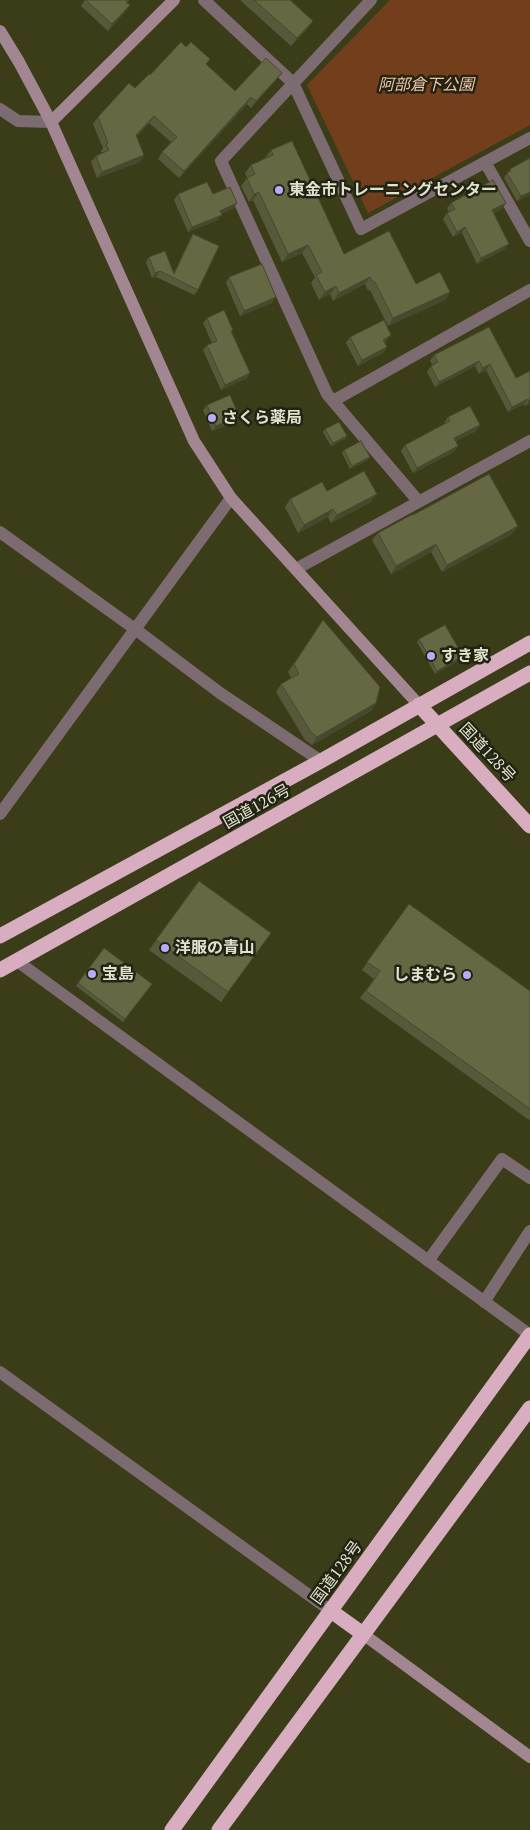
<!DOCTYPE html>
<meta charset="utf-8">
<style>
body{margin:0}
canvas{display:block;background:#3b3d19}
</style>
<canvas width="530" height="1830"></canvas>
<script>
const g = document.querySelector('canvas').getContext('2d');
g.lineJoin = 'round';
function fillPath(path, color) {
  g.fillStyle = color;
  g.fill(path, 'evenodd');
}
function shape(rows) {
  const path = new Path2D();
  for (const r of rows) {
    path.moveTo(r[0], r[1]);
    for (let i = 2; i < r.length; i += 2) path.lineTo(r[i], r[i + 1]);
  }
  return path;
}
function stroke(path, color, width, dash) {
  g.strokeStyle = color;
  g.lineWidth = width;
  g.lineCap = dash ? 'butt' : 'round';
  g.setLineDash(dash || []);
  g.stroke(path);
}
function label(font, color, halo, rows, align = 'center') {
  g.font = font + ' "PT Serif","Noto Sans JP",serif';
  g.lineWidth = 5;
  g.setLineDash([]);
  g.textBaseline = 'middle';
  g.strokeStyle = halo;
  g.fillStyle = color;
  for (const [text, x, y, turn = 0] of rows) {
    g.save();
    g.translate(x, y);
    g.rotate((+turn || 0) * Math.PI / 180);
    g.textAlign = isNaN(turn) ? turn : align;
    if (halo) g.strokeText(text, 0, 0);
    g.fillText(text, 0, 0);
    g.restore();
  }
}
fillPath(shape([
 [390,0,530,0,530,125,368,213,307,85]
]), '#733e1b');
stroke(shape([
 [204,0,293,83,361,229,530,138],
 [371,0,221,161,327,394,419,502],
 [0,109,18,121,51,122],
 [485,162,530,241],
 [333,401,530,290],
 [0,532,135,629,220,693,321,761],
 [296,569,530,441],
 [0,814,231,498],
 [17,961,530,1335],
 [428,1261,502,1159,530,1178],
 [484,1302,530,1231],
 [0,1372,331,1611]
]), '#7d6b72', 12);
stroke(shape([
 [0,31,19,62,51,122,194,441,231,498,419,705],
 [51,122,174,0],
 [363,1634,530,1757]
]), '#a28691', 12);
stroke(shape([
 [419,705,530,826],
 [0,936,321,761,530,643],
 [0,970,530,673],
 [331,1611,363,1634],
 [172,1830,530,1335],
 [219,1830,530,1408]
]), '#d7adbf', 15);
fillPath(shape([
 [85,0,129,0,127,3,130,5,125,12,108,31,81,6],
 [240,0,290,0,313,21,307,29,291,46],
 [206,65,235,91,277,79,251,108,247,104,179,178,158,159,162,152,171,142,149,123,137,136,140,162,97,178,91,162,96,156,102,153,101,151,103,148,93,124,98,117,135,88,150,75],
 [271,150,344,254,416,284,450,292,445,300,388,326,370,290,368,291,365,284,333,301,330,294,319,300,311,283,315,277,302,253,282,262,253,200,249,202,241,186,247,178,245,173,251,165,265,158],
 [510,169,530,195,517,201,504,178],
 [178,194,213,194,234,208,221,214,218,220,188,232,174,200],
 [451,203,506,203,502,209,494,213,505,249,477,264,462,233,453,237,443,219,447,213,449,212,447,208],
 [193,234,198,290,194,295,156,277,152,278,146,262,149,257,174,273,190,239],
 [229,277,272,303,240,316,226,283],
 [207,318,231,332,247,378,221,390,203,350,207,345,212,343,203,323],
 [489,327,530,404,525,406,524,404,508,412,486,370,479,374,475,366,435,387,427,372,431,366,433,365,430,361,434,355],
 [350,337,387,341,385,342,387,347,383,353,358,366,346,343],
 [207,405,239,416,235,422,212,431,203,410],
 [448,417,480,425,476,431,456,441,458,446,454,452,413,473,401,451,405,445,445,424,444,423],
 [325,429,347,436,345,439,331,446,323,432],
 [344,450,368,460,350,469,342,453],
 [327,491,371,502,331,523,328,517,298,533,285,507,290,499],
 [413,515,512,534,442,572,431,552,391,574,372,540,378,533],
 [323,620,376,703,371,711,312,745,305,740,276,692,281,684,291,678,288,672],
 [419,639,463,656,461,659,435,674,417,642],
 [199,881,271,933,221,1002,149,950],
 [409,904,530,991,530,1118,529,1120,360,998,374,979,362,970],
 [104,948,152,984,123,1022,76,986]
]), '#58593a');
fillPath(shape([
 [130,5,125,12,108,31,112,24],
 [313,21,307,29,291,46,297,38],
 [282,73,277,79,251,108,256,101],
 [251,97,247,104,179,178,184,171],
 [154,116,149,123,132,142,136,135],
 [144,155,140,162,97,178,102,172],
 [259,192,253,200,249,202,254,194],
 [530,192,530,195,517,201,521,196],
 [237,203,234,208,216,216,220,211],
 [506,203,502,209,488,216,492,210],
 [222,215,218,220,188,232,192,227],
 [465,227,462,233,453,237,457,232],
 [509,244,505,249,477,264,481,258],
 [308,245,302,253,282,262,288,254],
 [160,271,156,277,152,278,155,273],
 [370,277,365,284,333,301,339,293],
 [336,286,330,294,319,300,325,292],
 [450,292,445,300,388,326,393,318],
 [276,297,272,303,240,316,244,311],
 [391,335,387,341,379,345,383,340],
 [387,347,383,353,358,366,362,360],
 [479,361,475,366,435,387,439,382],
 [490,364,486,370,479,374,483,368],
 [250,373,247,378,221,390,225,385],
 [528,399,524,404,508,412,512,407],
 [530,400,530,404,525,406,529,401],
 [239,416,235,422,212,431,216,426],
 [480,425,476,431,450,444,454,438],
 [347,436,345,439,331,446,333,443],
 [458,446,454,452,413,473,417,468],
 [370,457,368,460,350,469,352,466],
 [377,494,371,502,331,523,337,515],
 [333,509,328,517,298,533,304,525],
 [518,526,512,534,442,572,447,565],
 [436,544,431,552,391,574,396,566],
 [463,656,461,659,435,674,437,671],
 [376,703,371,711,312,745,317,737]
]), '#47492f');
const building = shape([
 [86,0,128,0,126,2,130,5,112,24,86,0],
 [254,0,290,0,313,21,297,38,254,0],
 [181,42,186,47,191,42,210,59,206,64,235,91,266,58,282,73,256,101,251,97,184,171,162,152,177,137,154,116,136,135,144,155,102,172,96,156,109,150,106,144,108,143,98,117,129,83,135,88,149,74,150,75,181,42],
 [292,141,344,254,389,231,416,284,440,272,450,292,393,318,375,282,374,283,370,277,339,293,336,286,325,292,316,275,322,272,308,245,288,254,259,192,254,194,247,178,255,174,251,165,273,155,271,150,292,141],
 [530,158,530,192,521,196,507,173,511,171,510,169,530,158],
 [493,180,506,203,492,210,509,244,481,258,465,227,457,232,447,213,455,209,451,203,493,180],
 [207,182,213,194,230,187,237,203,220,211,222,215,192,227,178,194,207,182],
 [193,234,219,246,198,290,160,271,155,273,149,257,165,251,174,274,193,234],
 [262,264,276,297,244,311,229,277,262,264],
 [224,310,233,330,231,331,250,373,225,385,207,345,217,341,207,318,224,310],
 [384,320,391,335,383,340,387,347,362,360,350,337,384,320],
 [489,327,516,378,530,371,530,400,529,401,528,399,512,407,490,364,483,368,479,361,439,382,431,366,438,362,434,355,489,327],
 [230,395,239,416,216,426,207,405,230,395],
 [470,406,480,425,454,438,458,446,417,468,405,445,450,421,448,417,470,406],
 [339,422,347,436,333,443,325,429,339,422],
 [361,441,370,457,352,466,344,450,361,441],
 [364,471,377,494,337,515,333,509,304,525,290,499,322,482,327,491,364,471],
 [489,474,518,526,447,565,436,544,396,566,378,533,413,514,413,515,489,474],
 [323,620,380,687,376,703,317,737,311,732,281,684,299,674,294,664,323,620],
 [445,625,463,656,437,671,419,639,445,625],
 [199,881,271,933,228,992,156,940,199,881],
 [409,904,530,991,530,1109,366,991,380,971,367,962,409,904],
 [104,948,152,984,125,1019,78,983,104,948]
]);
fillPath(building, '#666843');
stroke(building, '#47492f', 1);
for (const [x, y, r, color] of [
 [279,190,5,"#b8abf7"],
 [212,418,5,"#b8abf7"],
 [431,656,5,"#b8abf7"],
 [165,948,5,"#b8abf7"],
 [92,974,5,"#b8abf7"],
 [467,975,5,"#b8abf7"]
]) {
  const dot = new Path2D();
  dot.arc(x, y, r, 0, 2 * Math.PI);
  g.fillStyle = color;
  g.fill(dot);
  stroke(dot, '#222313', 2);
}
label('italic 16px', '#f1c3a9', '#222313', [
 ["阿部倉下公園",426,85]
]);
label('bold 16px', '#e0e2cd', '#222313', [
 ["東金市トレーニングセンター",289,190],
 ["さくら薬局",222,418],
 ["すき家",441,656],
 ["洋服の青山",175,948],
 ["宝島",102,974],
 ["しまむら",457,975,"right"]
], 'left');
label('16px', '#e0e2cd', '#222313', [
 ["国道128号",487,753,47],
 ["国道126号",257,807,-29],
 ["国道128号",337,1573,-54]
]);
</script>
